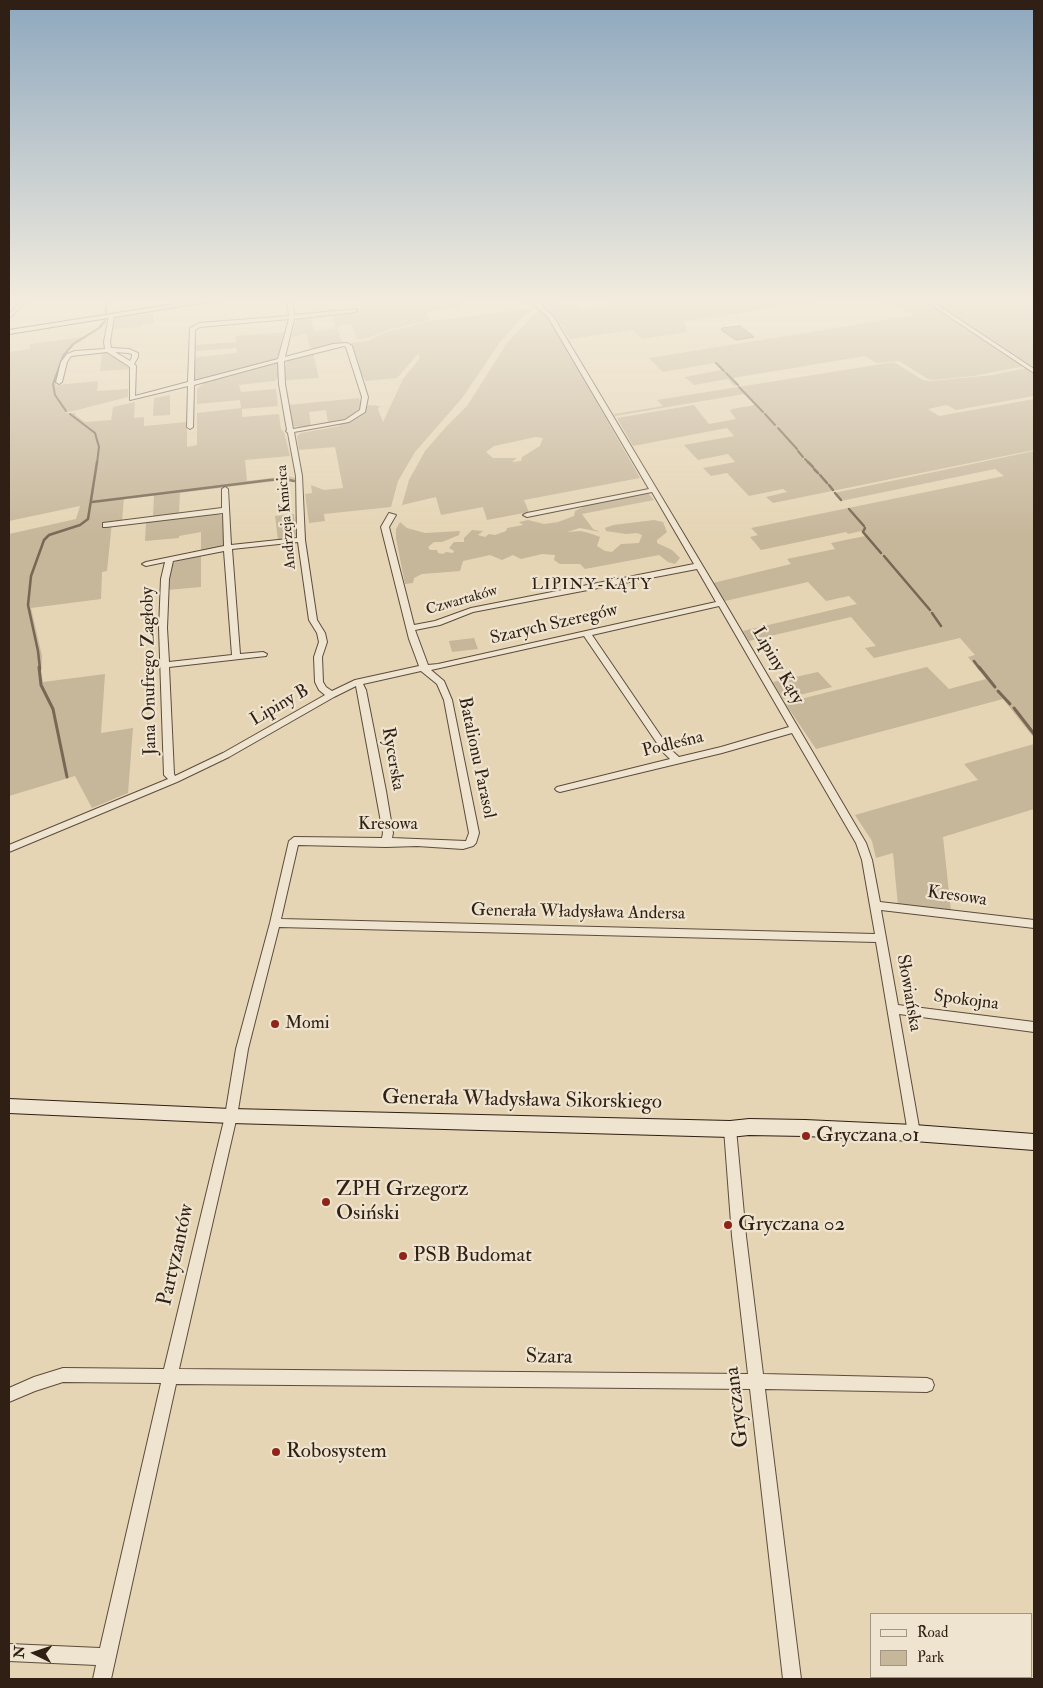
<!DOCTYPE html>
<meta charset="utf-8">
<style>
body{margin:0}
#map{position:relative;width:1043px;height:1688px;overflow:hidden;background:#e5d5b5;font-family:"IM FELL Double Pica",serif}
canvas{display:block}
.frame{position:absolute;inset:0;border:10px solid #301f14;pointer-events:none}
.legend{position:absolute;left:870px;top:1613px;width:162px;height:65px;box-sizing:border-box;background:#eee4cf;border:1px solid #a29584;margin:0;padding:6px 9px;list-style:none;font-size:15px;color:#301f14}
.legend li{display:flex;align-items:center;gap:10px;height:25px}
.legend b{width:25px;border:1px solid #a29584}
.north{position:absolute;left:10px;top:1628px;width:50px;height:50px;-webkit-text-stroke:4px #eee4cf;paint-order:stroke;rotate:274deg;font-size:14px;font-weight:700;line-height:20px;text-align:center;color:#301f14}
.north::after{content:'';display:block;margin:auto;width:18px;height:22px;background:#301f14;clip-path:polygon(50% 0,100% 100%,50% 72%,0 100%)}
</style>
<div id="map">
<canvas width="1043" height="1688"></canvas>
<div class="frame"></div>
<ul class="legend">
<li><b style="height:6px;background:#eee4cf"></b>Road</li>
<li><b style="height:14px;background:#c6b69a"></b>Park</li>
</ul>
<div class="north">N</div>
</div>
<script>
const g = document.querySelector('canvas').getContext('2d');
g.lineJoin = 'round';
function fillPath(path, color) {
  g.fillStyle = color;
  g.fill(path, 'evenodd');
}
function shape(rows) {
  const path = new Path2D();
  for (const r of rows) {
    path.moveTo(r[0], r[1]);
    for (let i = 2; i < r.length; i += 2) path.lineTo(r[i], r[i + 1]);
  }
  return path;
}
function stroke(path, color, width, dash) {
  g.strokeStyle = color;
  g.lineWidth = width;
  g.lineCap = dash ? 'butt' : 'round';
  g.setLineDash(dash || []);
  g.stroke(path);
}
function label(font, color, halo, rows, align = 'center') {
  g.font = font + ' "IM FELL Double Pica",serif';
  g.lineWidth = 4.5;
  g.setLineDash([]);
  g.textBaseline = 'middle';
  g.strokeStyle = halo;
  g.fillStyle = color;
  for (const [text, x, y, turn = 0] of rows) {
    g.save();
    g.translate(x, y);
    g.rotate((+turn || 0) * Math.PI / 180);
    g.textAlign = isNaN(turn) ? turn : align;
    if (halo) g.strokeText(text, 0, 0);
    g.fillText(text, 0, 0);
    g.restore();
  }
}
fillPath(shape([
 [385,300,457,300,462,307,427,312,430,320,388,330,364,339,357,339,351,324,337,327,342,342,311,351,306,334,292,337,296,320,310,318,315,332,336,328,332,315,361,310,359,304],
 [606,300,824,300,683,322,688,332,642,339,632,330,570,339,546,304,557,301,562,305,573,304,581,310,611,305],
 [892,300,923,300,1024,366,974,376,933,380,928,379,899,361,877,363,865,356,733,378,739,385,734,386,728,379,694,385,685,377,721,370,715,363,663,372,649,358,916,315,884,302],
 [931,300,1034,300,1034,368,935,303],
 [537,308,526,314,500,342,463,397,415,452,398,481,391,507,324,514,325,521,309,523,305,494,312,493,311,485,324,490,343,488,335,447,299,450,297,436,301,433,340,426,339,424,356,418,365,411,368,405,380,406,378,409,383,422,403,379,420,358,418,354,397,378,366,381,360,374,349,343,368,341,386,332,431,321],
 [539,310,546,314,640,478,524,500,529,512,487,520,483,507,441,515,436,497,402,505,409,480,425,451,445,428,467,406,507,343],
 [536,437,543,438,540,446,522,457,521,461,512,462,517,458,493,458,486,452,494,446],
 [153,313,154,324,142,325,141,327,113,329,114,321,118,318],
 [103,320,107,321,102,328,75,345,66,354,56,385,98,381,97,391,128,389,128,397,65,413,76,413,75,415,85,422,111,420,113,407,135,402,134,418,144,417,144,426,187,422,187,447,197,445,197,413,241,408,240,400,197,404,197,389,199,387,204,383,278,363,279,376,275,381,239,385,241,392,276,389,278,406,242,409,242,417,279,414,281,429,284,432,290,456,245,460,247,481,288,476,295,478,296,482,283,480,180,493,179,513,153,517,154,495,124,498,122,521,112,522,107,571,102,572,101,599,31,608,42,656,41,673,43,682,105,674,101,733,133,728,128,793,92,808,75,776,9,796,9,534,76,519,80,506,9,521,9,352,30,349,30,344,83,337,97,329],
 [287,332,279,355,275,360,192,383,194,363,197,357,237,353,236,348,196,351,196,345,236,342,236,336],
 [102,352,108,352,131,369,100,371],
 [313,353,319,378,286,380,285,366,287,361],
 [894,362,923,380,931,381,993,375,1026,368,1034,373,1034,396,956,410,947,405,928,409,939,416,1034,399,1034,450,773,503,766,497,787,492,783,489,749,496,727,473,711,476,703,468,735,462,728,454,698,460,684,445,734,436,727,428,633,446,617,418,694,405,709,424,736,419,730,411,732,409,755,405,744,394,615,416,614,414,663,406,657,400],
 [170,395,170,415,153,416,154,398],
 [359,398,361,408,351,418,328,423,326,410,309,412,311,426,302,427,292,426,288,405],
 [1034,451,1034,738,1003,699,816,749,785,703,927,667,949,689,986,679,968,657,975,655,960,638,874,658,865,648,876,646,851,617,749,641,743,631,857,604,849,596,826,601,808,582,725,601,713,583,791,564,787,559,835,549,831,543,865,536,861,531,848,534,846,532,761,550,750,537,758,535,751,528,1004,476,995,469,841,501,834,493],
 [648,493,654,500,582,514,593,529,600,532,580,528,567,532,581,531,589,533,600,537,597,546,605,551,612,552,621,544,639,543,642,535,637,533,626,534,606,531,605,528,613,525,654,520,663,522,667,532,657,540,657,543,672,550,680,558,675,564,668,562,659,555,585,569,580,564,560,564,554,560,555,555,542,554,521,559,513,555,502,560,490,555,463,561,460,571,422,574,414,578,413,583,405,584,396,538,396,529,400,522,407,528,425,533,460,531,459,535,442,542,434,542,428,547,430,550,437,550,438,553,443,554,446,552,453,553,454,551,449,548,454,542,464,542,464,538,472,530,483,531,478,535,485,537,489,534,495,535,506,531,507,528,523,525,519,522,528,520,544,524,558,522,574,516,575,511,587,505],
 [216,513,223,516,225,545,223,547,201,552,201,532,179,536,179,538,145,541,146,522],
 [294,514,296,535,294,538,278,540,275,516],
 [201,554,201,587,167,590,171,565,178,560],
 [474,638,478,649,452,652,449,641],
 [818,672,832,687,783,699,773,682],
 [1034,744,1034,809,943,837,951,911,898,906,893,853,876,858,872,841,855,815,978,780,964,764]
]), '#c6b69a');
const water = shape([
 [740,326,754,337,736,340,721,330,722,328,740,326]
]);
fillPath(water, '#a7977e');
stroke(water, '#776754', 1);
stroke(shape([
 [106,300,106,315],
 [716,363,724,371],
 [726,373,738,385],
 [739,387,763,412],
 [66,411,55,395,53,384,63,356,73,344,99,328,105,321],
 [70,414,95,433,99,447,97,463],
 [765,414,775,425],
 [778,428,797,449],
 [798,451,803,457],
 [805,459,809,463]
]), '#776754', 2);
stroke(shape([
 [808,462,813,467],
 [814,469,818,473],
 [820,475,827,483],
 [829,485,833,490],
 [835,493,841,500],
 [92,502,270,480,284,479,294,481],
 [849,509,864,526],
 [865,528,863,532,881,553],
 [884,556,930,610],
 [932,613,941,626],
 [974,661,980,669],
 [40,669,38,651,28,605,31,576,44,540,49,535,80,525,88,519,97,462]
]), '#776754', 2.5);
stroke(shape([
 [39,667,41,685,53,709,67,777],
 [979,667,995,687],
 [998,691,1010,704],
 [1014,708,1034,734]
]), '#776754', 3);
const street = shape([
 [22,300,27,300,9,319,9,314,22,300],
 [287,300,293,300,294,315,357,309,357,311,355,312,294,319,285,357,333,344,347,343,352,346,368,397,365,412,349,422,294,432,302,476,305,540,317,620,325,633,327,642,322,657,323,682,326,687,332,691,355,680,419,666,409,639,381,527,389,513,396,515,389,527,414,625,435,621,471,608,694,564,652,492,527,517,523,515,527,513,649,489,548,317,537,307,524,300,531,300,537,303,545,300,555,300,541,305,553,316,725,603,866,843,872,860,880,902,1034,920,1034,928,881,910,898,1005,1034,1022,1034,1032,899,1014,920,1133,918,1137,914,1139,910,1137,908,1133,876,942,279,927,248,1049,237,1116,179,1369,748,1374,732,1236,724,1129,726,1125,730,1123,734,1125,736,1129,746,1236,763,1374,927,1378,932,1380,934,1385,932,1390,927,1392,765,1389,801,1679,783,1679,750,1389,176,1384,111,1679,93,1679,96,1665,9,1661,9,1644,100,1648,161,1383,63,1382,35,1391,9,1402,9,1388,34,1377,63,1368,164,1369,225,1116,236,1049,270,923,289,841,294,837,382,838,383,833,356,686,334,697,229,757,177,782,9,852,9,845,168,779,164,775,159,628,161,579,165,562,146,566,142,564,146,562,224,546,223,513,106,527,103,527,103,523,222,508,222,489,225,487,228,489,231,545,297,538,296,476,288,433,286,431,287,430,279,384,278,362,194,385,193,427,190,429,187,427,188,386,130,400,130,367,107,352,71,356,67,362,62,382,59,384,56,382,61,362,67,354,75,351,105,349,104,342,109,315,114,316,110,342,111,348,129,349,138,353,138,357,134,364,136,366,135,396,188,382,190,328,199,323,289,316,287,300],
 [289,319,278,359,194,381,195,330,200,327,289,319],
 [344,346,346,347,362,397,360,410,345,420,293,429,285,384,284,361,344,346],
 [115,352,128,353,132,354,132,357,130,361,115,352],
 [298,542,309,620,317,633,319,642,314,657,315,682,319,690,325,695,223,753,175,776,174,774,169,667,266,656,267,654,263,652,240,654,232,549,298,542],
 [224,551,232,655,169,662,167,628,169,579,173,561,224,551],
 [697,569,716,602,438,664,428,665,415,630,440,625,473,612,697,569],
 [719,606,789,727,721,747,679,757,669,748,592,635,719,606],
 [584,636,663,752,670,759,557,787,555,789,557,791,560,792,722,753,792,733,856,843,862,860,875,934,281,919,298,845,386,847,417,846,463,849,473,846,476,843,479,833,452,700,444,681,431,670,584,636],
 [421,671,437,684,444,700,469,833,466,841,392,838,393,833,386,791,366,690,363,684,421,671],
 [924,300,930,300,1034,369,1034,373,924,300]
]);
const secondary = shape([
 [200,300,220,300,9,334,9,330,200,300],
 [9,1099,231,1109,730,1121,749,1119,805,1120,914,1125,1034,1134,1034,1150,914,1141,805,1136,749,1135,730,1137,231,1123,9,1113,9,1099]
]);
stroke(street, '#5d4c3c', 2);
stroke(secondary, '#301f14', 2);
fillPath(street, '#eee4cf');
fillPath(secondary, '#eee4cf');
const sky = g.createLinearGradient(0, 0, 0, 537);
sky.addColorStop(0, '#8ea8be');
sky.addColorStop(0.56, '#f3ecde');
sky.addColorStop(1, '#f3ecde00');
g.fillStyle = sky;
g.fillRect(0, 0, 1043, 537);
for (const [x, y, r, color] of [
 [275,1024,5,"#8f2418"],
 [806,1136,5,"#8f2418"],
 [326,1202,5,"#8f2418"],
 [728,1225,5,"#8f2418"],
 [403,1256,5,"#8f2418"],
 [276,1452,5,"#8f2418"]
]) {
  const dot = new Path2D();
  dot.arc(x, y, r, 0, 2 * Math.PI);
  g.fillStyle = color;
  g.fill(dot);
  stroke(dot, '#eee4cf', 2);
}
label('15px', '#301f14', '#eee4cf', [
 ["Andrzeja Kmicica",287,517,-95],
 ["Czwartaków",462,601,-16]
]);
g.letterSpacing = '1px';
label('16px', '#301f14', '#eee4cf', [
 ["LIPINY-KĄTY",592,586]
]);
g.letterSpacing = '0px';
label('18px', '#301f14', '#eee4cf', [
 ["Szarych Szeregów",554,625,-13],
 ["Lipiny Kąty",777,666,60],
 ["Jana Onufrego Zagłoby",150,671,-91],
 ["Lipiny B",280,706,-30],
 ["Podleśna",673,745,-14],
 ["Batalionu Parasol",476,758,78],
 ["Rycerska",392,759,80],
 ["Kresowa",388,825],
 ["Kresowa",957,897,8],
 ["Generała Władysława Andersa",578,913,1],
 ["Słowiańska",908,993,80],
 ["Spokojna",966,1001,7]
]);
label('18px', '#301f14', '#eee4cf', [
 ["Momi",285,1024]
], 'left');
label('21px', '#301f14', '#eee4cf', [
 ["Generała Władysława Sikorskiego",522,1101,1],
 ["Partyzantów",177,1255,-77],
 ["Szara",549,1358,1],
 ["Gryczana",738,1407,-97]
]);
label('21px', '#301f14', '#eee4cf', [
 ["Gryczana 01",816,1136],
 ["ZPH Grzegorz",336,1190],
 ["Osiński",336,1214],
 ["Gryczana 02",738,1225],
 ["PSB Budomat",413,1256],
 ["Robosystem",286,1452]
], 'left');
</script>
